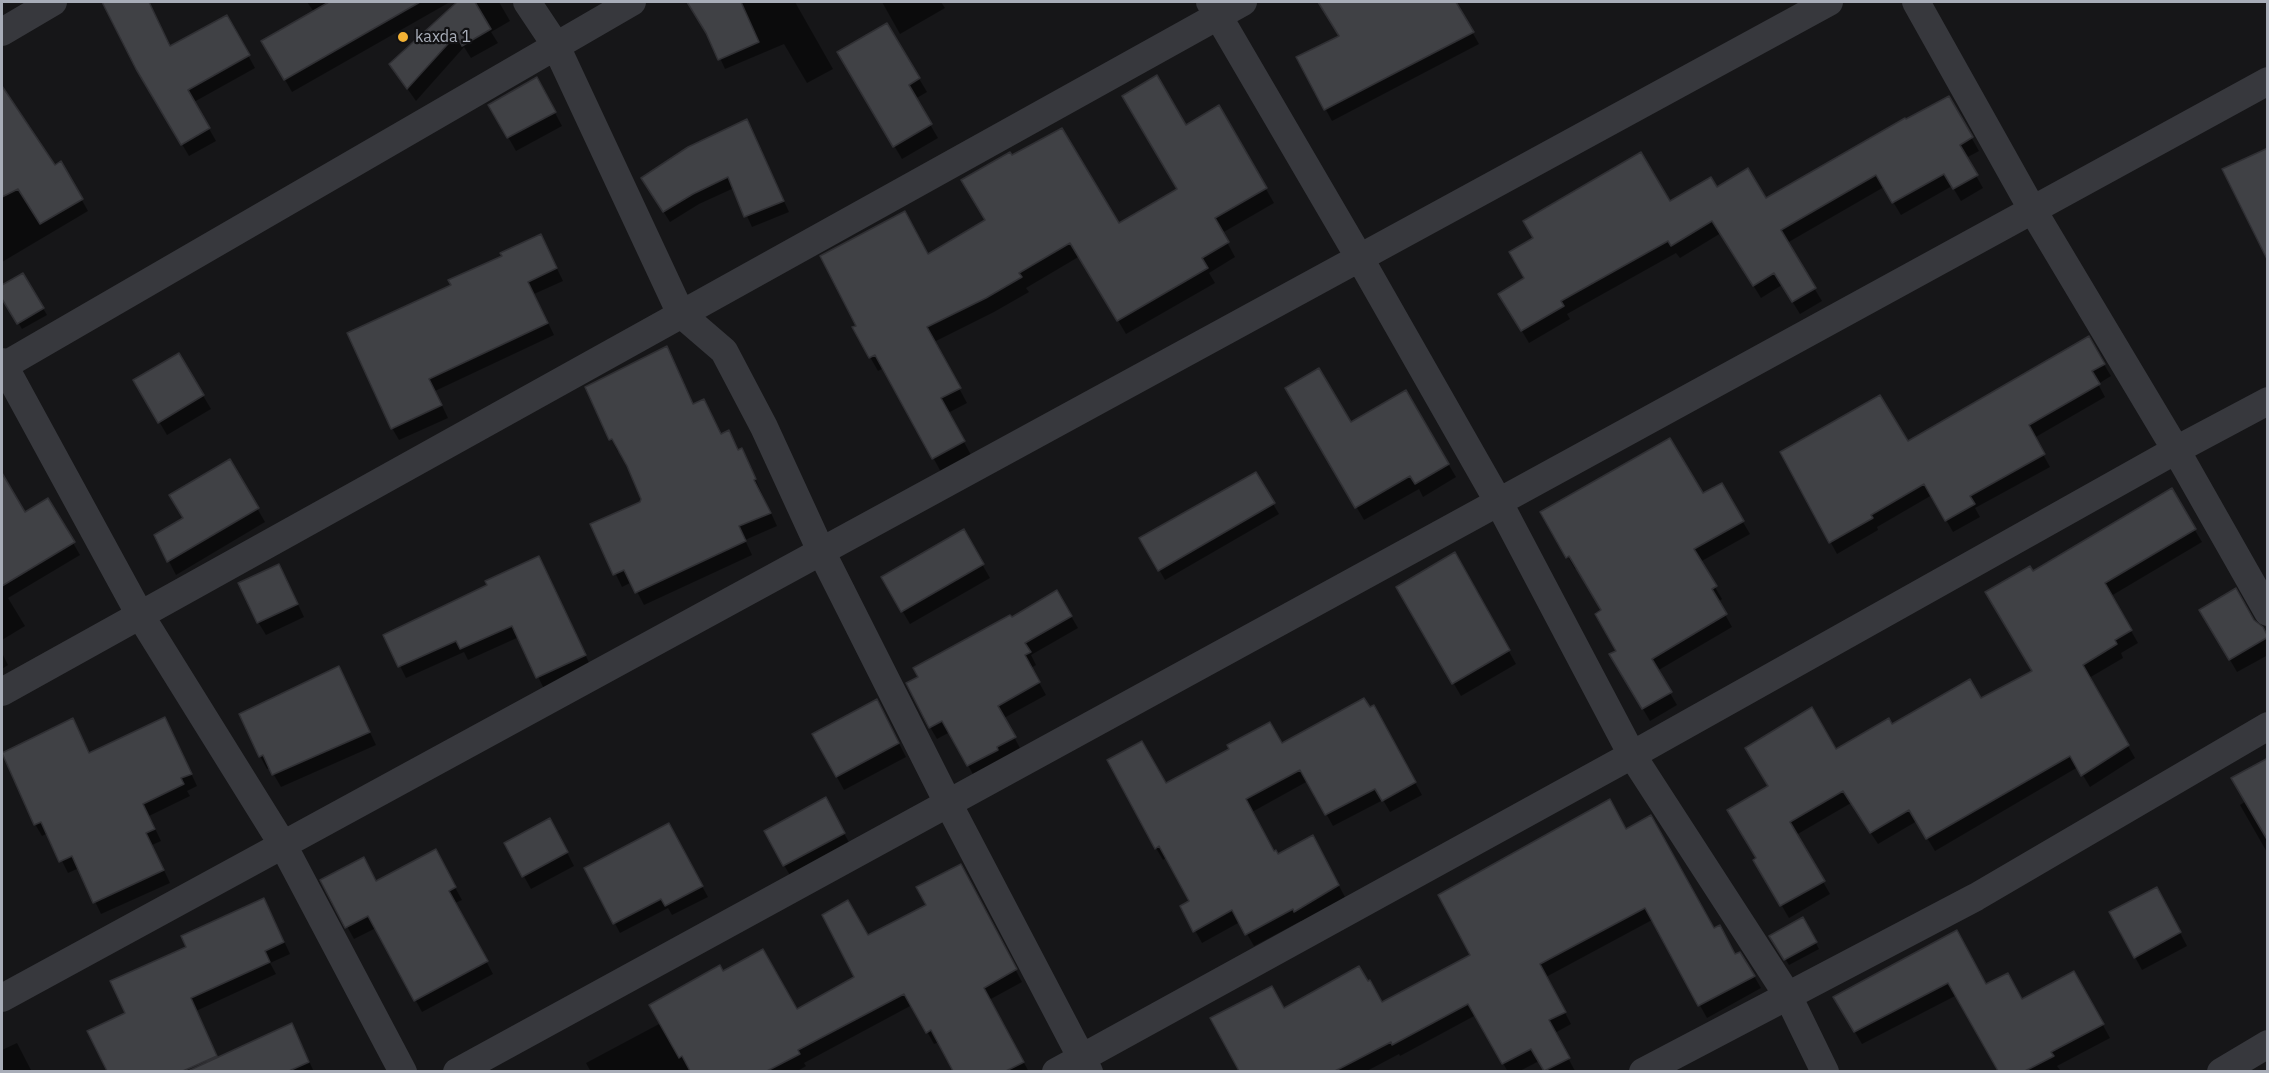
<!DOCTYPE html>
<style>
body{margin:0}
#map{position:relative;width:2269px;height:1073px;overflow:hidden;background:#161618;font-family:"IBM Plex Sans",sans-serif}
canvas{display:block}
.frame{position:absolute;inset:0;border:3px solid #a8adb8;pointer-events:none}
</style>
<div id="map">
<canvas width="2269" height="1073"></canvas>
<div class="frame"></div>
</div>
<script>
const g = document.querySelector('canvas').getContext('2d');
g.lineJoin = 'round';
function fillPath(path, color) {
  g.fillStyle = color;
  g.fill(path, 'evenodd');
}
function shape(rows) {
  const path = new Path2D();
  for (const r of rows) {
    path.moveTo(r[0], r[1]);
    for (let i = 2; i < r.length; i += 2) path.lineTo(r[i], r[i + 1]);
  }
  return path;
}
function stroke(path, color, width, dash) {
  g.strokeStyle = color;
  g.lineWidth = width;
  g.lineCap = dash ? 'butt' : 'round';
  g.setLineDash(dash || []);
  g.stroke(path);
}
function label(font, color, halo, rows, align = 'center') {
  g.font = font + ' "IBM Plex Sans",sans-serif';
  g.lineWidth = 4.5;
  g.setLineDash([]);
  g.textBaseline = 'middle';
  g.strokeStyle = halo;
  g.fillStyle = color;
  for (const [text, x, y, turn = 0] of rows) {
    g.save();
    g.translate(x, y);
    g.rotate((+turn || 0) * Math.PI / 180);
    g.textAlign = isNaN(turn) ? turn : align;
    if (halo) g.strokeText(text, 0, 0);
    g.fillText(text, 0, 0);
    g.restore();
  }
}
fillPath(shape([
 [102,2,134,2,139,9,156,17,171,47,227,17,255,68,194,102,216,141,189,156,137,68],
 [307,2,450,2,292,92,263,41,314,12],
 [460,2,499,2,510,21,491,32,498,43,471,58,464,47,416,101,390,64],
 [689,2,721,2,725,8,739,2,795,2,833,69,807,83,784,44,725,69,709,34],
 [882,2,941,2,945,8,900,34],
 [1320,2,1455,2,1479,44,1332,121,1298,58,1341,37],
 [887,25,927,92,915,99,938,138,902,159,839,53],
 [544,92,562,126,516,151,490,105],
 [1949,98,1979,151,1966,158,1983,188,1961,201,1952,186,1901,215,1884,187,1787,243,1822,301,1800,314,1782,285,1761,298,1721,233,1680,258,1676,253,1567,314,1570,319,1529,343,1500,294,1670,203,1717,189,1766,200],
 [1219,107,1274,203,1222,233,1235,257,1209,273,1215,283,1126,334,1080,256,1026,288,1029,292,994,312,934,342,967,403,948,413,971,455,941,472,884,368,878,371,870,357,928,255,1118,225,1179,190,1186,127],
 [752,132,789,212,752,227,734,188,699,204,670,222,649,189],
 [39,144,54,167,61,163,88,211,2,262,2,165],
 [547,248,563,281,534,294,554,335,435,391,448,418,399,440,392,428,453,285],
 [23,275,47,315,22,329,2,296,2,287],
 [2088,338,2111,376,2098,384,2105,397,2034,438,2050,467,1975,508,1980,517,1953,532,1932,495,1877,527,1878,530,1837,554,1782,453,1907,444],
 [666,348,694,405,721,435,738,452,742,450,777,526,745,540,752,555,644,605,632,582,622,587,592,525,641,503,643,499,620,451,618,452,611,439],
 [179,355,211,409,167,435,135,381],
 [1288,389,1350,424,1406,392,1456,477,1423,497,1419,489,1364,520],
 [230,461,265,522,176,575,156,536,185,519],
 [1255,474,1279,514,1165,580,1141,538],
 [2,476,24,514,48,500,80,555,8,598,25,626,2,640],
 [1721,485,1750,534,1700,562,1722,599,1718,602,1732,627,1657,671,1677,705,1650,721,1611,655,1618,651,1603,611,1578,568,1575,569,1542,513,1702,495],
 [2171,490,2202,542,2111,596,2138,643,2121,653,2123,658,2089,678,2135,758,2090,787,2078,767,1935,851,1917,821,1878,844,1851,803,1796,835,1830,894,1789,918,1755,860,1836,751,1892,726,1981,700,2034,671,2032,573],
 [963,531,990,578,910,624,883,578],
 [1455,554,1516,664,1461,696,1398,588],
 [546,570,591,667,544,689,519,637,468,660,464,652,406,678,385,636],
 [286,579,304,617,266,635,258,622],
 [1057,592,1078,628,1031,655,1036,665,1031,668,1046,695,1004,718,1021,750,975,778,950,732,937,739,930,727,1011,619],
 [2201,610,2253,621,2261,628,2268,638,2268,655,2237,672],
 [2,653,8,665,2,669],
 [339,668,376,745,281,787,270,768,267,769,260,756],
 [1373,707,1422,795,1390,812,1383,800,1333,826,1308,781,1252,812,1278,856,1319,849,1345,897,1302,923,1301,921,1254,946,1240,922,1202,943,1182,907,1191,902,1167,857,1163,860,1156,848,1165,785,1282,744],
 [884,714,906,757,844,790,814,735],
 [171,731,197,786,187,791,190,796,149,816,161,841,152,845,170,883,101,914,79,868,68,873,48,833,42,836,35,824,79,732,90,754],
 [2268,762,2268,854,2240,805,2246,801],
 [825,799,851,846,791,877,784,865],
 [668,825,708,897,672,915,668,908,620,933,586,869],
 [1626,831,1714,930,1754,976,1761,988,1707,1018,1652,920,1546,977,1571,1024,1555,1033,1575,1071,1574,1072,1544,1072,1539,1061,1518,1072,1508,1072,1476,1015,1400,1056,1399,1054,1365,1072,1241,1072,1212,1019,1284,1010,1382,1004,1472,955],
 [557,833,574,866,531,889,506,844],
 [442,864,462,900,455,903,493,974,422,1012,376,928,354,939,322,881,376,883],
 [967,878,1022,982,989,1000,1029,1072,955,1072,939,1042,934,1044,912,1005,804,1063,806,1066,796,1072,591,1072,586,1063,661,1023,723,973,796,1011,856,978,868,937,928,906],
 [2164,902,2187,946,2142,970,2111,913],
 [270,911,290,954,270,963,276,974,196,1011,223,1068,215,1072,108,1072,89,1031,127,1014],
 [1803,919,1819,949,1789,965,1771,936],
 [1957,932,1986,986,2022,1001,2081,985,2110,1038,2057,1066,2060,1070,2056,1072,2000,1072,1957,995,1862,1044,1835,998],
 [298,1037,314,1072,237,1072,229,1054],
 [17,1043,32,1072,2,1072,2,1050]
]), '#0007');
const building = shape([
 [102,2,149,2,170,46,227,15,250,55,188,90,210,128,181,145,136,69,102,2],
 [329,2,420,2,284,80,261,41,329,2],
 [457,2,475,2,491,29,462,46,456,35,407,89,389,64,457,2],
 [687,2,741,2,759,42,718,60,706,33,687,2],
 [1318,2,1456,2,1474,32,1324,110,1296,57,1339,36,1318,2],
 [887,23,920,78,909,85,932,124,893,147,837,52,887,23],
 [1157,75,1186,125,1219,105,1267,188,1215,218,1229,242,1202,258,1208,268,1117,321,1070,243,1019,273,1022,277,986,298,927,327,961,388,941,398,965,441,932,459,875,355,869,358,852,327,856,326,820,256,905,211,928,254,985,220,961,180,1010,152,1012,155,1062,128,1119,223,1177,189,1122,96,1157,75],
 [537,77,556,112,507,138,488,105,537,77],
 [2,86,55,165,61,161,83,199,40,224,18,189,2,197,2,86],
 [1949,96,1973,137,1960,145,1978,175,1953,189,1944,174,1892,203,1876,175,1781,230,1816,288,1792,302,1774,273,1753,286,1712,221,1671,246,1668,241,1561,301,1564,306,1521,331,1498,294,1524,278,1509,252,1533,238,1523,221,1641,152,1670,201,1711,177,1717,187,1748,168,1766,198,1905,118,1906,119,1949,96],
 [747,119,784,201,744,217,728,177,693,194,663,212,641,178,688,147,747,119],
 [2268,148,2268,261,2222,169,2268,148],
 [541,234,557,268,528,282,548,323,429,379,442,405,391,429,347,333,451,285,448,280,502,256,500,253,541,234],
 [23,273,44,308,17,324,2,299,2,285,23,273],
 [2089,336,2105,364,2092,371,2100,384,2029,425,2045,454,1970,496,1975,504,1945,521,1924,484,1871,515,1873,518,1829,543,1780,452,1880,395,1908,441,2089,336],
 [667,346,693,404,704,399,721,434,729,430,738,450,742,448,756,479,754,480,771,513,739,526,746,541,635,593,624,570,613,575,590,524,640,502,641,499,627,466,612,439,609,440,585,387,667,346],
 [179,353,204,395,158,423,133,380,179,353],
 [1319,368,1351,422,1406,390,1449,464,1415,484,1410,476,1355,508,1285,388,1319,368],
 [1670,438,1703,493,1722,483,1744,521,1694,549,1717,586,1712,589,1727,614,1652,659,1672,692,1642,709,1609,654,1616,651,1595,614,1601,610,1569,556,1566,558,1540,512,1670,438],
 [230,459,259,508,167,562,154,535,183,518,169,495,230,459],
 [1256,472,1275,503,1158,571,1139,538,1256,472],
 [2,473,25,512,48,498,75,542,2,586,2,473],
 [2172,488,2196,529,2105,583,2132,630,2115,640,2117,644,2083,665,2129,745,2081,776,2070,756,1926,839,1909,810,1870,833,1843,791,1790,822,1825,881,1780,906,1753,860,1756,858,1727,810,1768,786,1745,748,1812,707,1836,749,1889,718,1892,724,1970,679,1981,698,2032,671,1985,592,2030,566,2033,571,2172,488],
 [964,529,984,564,901,612,881,577,964,529],
 [1455,552,1510,650,1452,684,1396,587,1455,552],
 [539,556,586,655,536,678,512,626,460,649,456,641,398,667,383,635,487,585,485,581,539,556],
 [279,564,298,604,257,623,238,583,279,564],
 [2236,588,2254,620,2263,627,2268,637,2229,660,2199,610,2236,588],
 [1057,590,1072,616,1025,643,1031,652,1025,655,1040,682,998,706,1016,737,997,747,998,750,967,766,942,721,929,728,906,683,918,677,913,668,1010,615,1012,617,1057,590],
 [339,666,370,732,272,775,263,755,259,757,239,714,339,666],
 [1364,698,1370,707,1374,705,1416,782,1382,801,1375,789,1325,815,1300,770,1246,799,1274,851,1276,850,1278,854,1313,835,1339,885,1294,912,1293,909,1245,935,1232,910,1193,932,1180,906,1189,901,1159,846,1155,849,1107,760,1142,741,1166,783,1229,749,1227,745,1270,722,1282,743,1364,698],
 [877,699,899,743,836,777,812,734,877,699],
 [165,717,192,774,181,778,184,784,143,804,155,829,146,833,164,870,93,903,72,856,59,862,41,822,34,825,2,753,73,718,89,753,165,717],
 [2268,758,2268,841,2231,778,2268,758],
 [826,797,845,833,783,866,764,831,826,797],
 [1610,799,1626,829,1651,815,1714,928,1720,925,1735,954,1740,952,1755,976,1698,1006,1645,908,1540,964,1566,1012,1549,1020,1570,1058,1544,1071,1531,1049,1502,1064,1468,1004,1392,1045,1391,1042,1335,1071,1239,1071,1210,1018,1272,986,1284,1008,1359,966,1368,981,1370,980,1382,1002,1470,955,1438,895,1610,799],
 [550,818,568,852,522,877,504,843,550,818],
 [669,823,703,886,665,906,661,899,613,924,584,868,669,823],
 [436,849,456,887,449,891,488,961,414,1001,368,916,345,928,320,880,364,857,376,881,436,849],
 [961,864,1017,969,984,988,1024,1062,1006,1071,953,1071,931,1030,926,1033,904,994,798,1050,800,1054,767,1071,690,1071,682,1056,679,1058,649,1005,720,965,723,971,763,949,797,1009,854,977,822,915,848,900,868,935,926,905,916,887,961,864],
 [2157,887,2181,932,2134,958,2109,912,2157,887],
 [264,898,284,942,265,951,270,962,191,998,217,1056,183,1071,107,1071,87,1031,125,1013,110,981,186,947,181,936,264,898],
 [1803,917,1817,942,1784,960,1769,936,1803,917],
 [1957,930,1986,984,2008,973,2022,999,2074,971,2104,1024,2051,1052,2054,1056,2025,1071,1998,1071,1948,983,1854,1032,1833,997,1957,930],
 [292,1023,309,1062,289,1071,188,1071,292,1023]
]);
fillPath(building, '#404145');
stroke(building, '#303034', 1.5);
stroke(shape([
 [527,2,555,44,681,314,724,351,764,427,821,551,948,803,1089,1072],
 [1210,2,1359,257,1498,501,1632,755,1788,996,1825,1072],
 [1916,2,2032,209,2176,450,2268,612],
 [2,32,53,2],
 [2,362,140,615,283,845,403,1072],
 [2,367,632,2],
 [2,692,1243,2],
 [2,998,1829,2],
 [457,1072,2268,81],
 [1056,1072,1632,755,2176,450,2268,401],
 [1643,1072,1976,897,2268,726],
 [2221,1072,2268,1044]
]), '#37383d', 28);
for (const [x, y, r, color] of [
 [403,37,6,"#f2b134"]
]) {
  const dot = new Path2D();
  dot.arc(x, y, r, 0, 2 * Math.PI);
  g.fillStyle = color;
  g.fill(dot);
  stroke(dot, '#111113', 2);
}
label('16px', '#a8adb8', '#111113', [
 ["kaxda 1",415,37]
], 'left');
</script>
